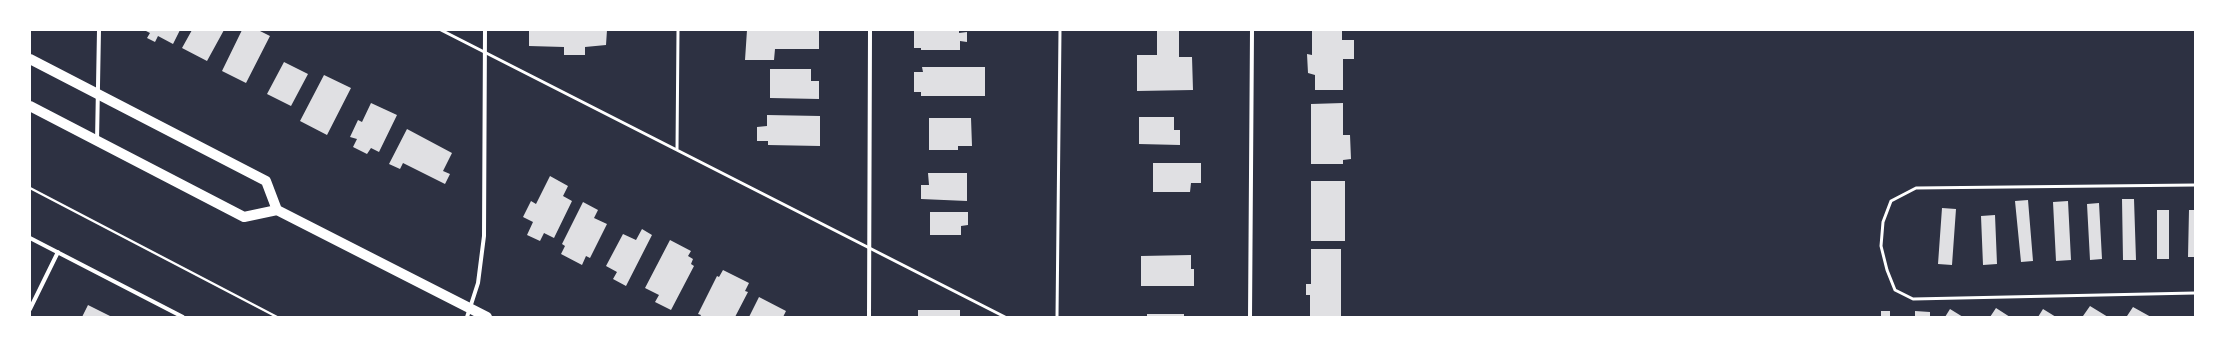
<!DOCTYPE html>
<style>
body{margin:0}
#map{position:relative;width:2225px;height:347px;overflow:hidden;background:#2d3142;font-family:"PT Sans Narrow",sans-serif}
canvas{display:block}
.frame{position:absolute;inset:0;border:31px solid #fff;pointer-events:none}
</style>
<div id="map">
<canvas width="2225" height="347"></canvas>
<div class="frame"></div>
</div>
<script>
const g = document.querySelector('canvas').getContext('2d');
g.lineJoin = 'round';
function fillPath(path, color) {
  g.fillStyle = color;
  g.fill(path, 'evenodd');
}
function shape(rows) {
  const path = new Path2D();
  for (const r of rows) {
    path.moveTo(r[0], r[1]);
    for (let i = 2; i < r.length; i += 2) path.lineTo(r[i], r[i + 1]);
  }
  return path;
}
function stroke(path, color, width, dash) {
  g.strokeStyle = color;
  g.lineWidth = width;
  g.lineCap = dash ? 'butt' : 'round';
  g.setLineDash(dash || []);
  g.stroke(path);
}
fillPath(shape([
 [144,30,180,30,173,44,158,36,155,42,147,38,150,33],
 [192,30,224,30,207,61,182,48],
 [242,30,258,30,270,36,246,83,222,71],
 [529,30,607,30,606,45,585,47,585,55,564,55,564,47,529,46],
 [747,30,819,30,819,49,775,49,774,60,745,60],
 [914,30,959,30,959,33,967,32,967,42,960,41,960,50,921,50,921,48,914,48],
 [1312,30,1342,30,1342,40,1354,40,1354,59,1343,59,1343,90,1315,90,1315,75,1308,73,1307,54,1312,55],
 [1157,31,1179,31,1179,57,1192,57,1193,90,1137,91,1137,55,1157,55],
 [284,62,308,74,291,106,267,94],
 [922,67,985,67,985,96,921,96,921,92,914,92,914,72,923,72],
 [770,69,811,69,811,81,819,81,819,99,770,98],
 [324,75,351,88,327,135,300,121],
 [371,103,397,115,379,152,371,148,367,154,353,147,357,139,350,137,358,120,362,122],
 [1343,103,1343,135,1350,135,1351,159,1343,160,1343,164,1311,164,1311,104],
 [767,115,820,116,820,146,768,145,768,141,757,141,757,127,767,126],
 [1139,117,1174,117,1174,130,1180,130,1180,145,1139,144],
 [929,118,971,118,972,146,958,146,958,150,929,150],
 [407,129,452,153,443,171,450,174,445,184,403,163,400,169,389,164],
 [1153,163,1201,163,1201,183,1191,183,1190,192,1153,192],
 [928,173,967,173,967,201,921,199,921,185,929,185],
 [550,176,568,186,563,196,572,201,554,238,544,233,540,241,527,235,533,222,523,217,531,201,536,204],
 [1311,181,1345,181,1345,241,1311,241],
 [2122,199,2134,199,2136,260,2123,260],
 [2028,200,2033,261,2021,262,2015,201],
 [2068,201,2071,260,2056,261,2053,202],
 [583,202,598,210,594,218,607,224,590,258,586,256,582,265,561,254,565,246,562,244],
 [2099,203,2102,259,2090,260,2087,204],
 [1942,208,1956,209,1952,265,1938,264],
 [2157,210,2169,210,2169,259,2157,259],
 [2189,210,2195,210,2195,257,2188,257],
 [930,212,968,212,968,225,961,226,961,235,930,235],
 [1995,215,1997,264,1983,265,1981,216],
 [642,229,652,235,626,286,613,279,617,272,606,266,623,234,636,240],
 [670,240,691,251,688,256,693,259,691,264,694,266,671,310,655,302,659,295,645,288],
 [1311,249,1341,249,1341,317,1310,317,1310,295,1306,295,1306,284,1311,284],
 [1191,255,1191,269,1194,269,1194,286,1141,286,1141,256],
 [723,270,749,283,745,291,748,292,735,317,700,317,701,315,698,314,717,276,719,277],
 [759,297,786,311,783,317,749,317],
 [88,305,112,317,82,317],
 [2090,306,2108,317,2085,317,2083,316],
 [2133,307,2151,317,2129,317,2127,316],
 [1996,308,2010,317,1990,317],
 [1950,309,1963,317,1945,317],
 [2043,309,2056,317,2038,317],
 [918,310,960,310,960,317,918,317],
 [1881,311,1890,311,1890,317,1881,317],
 [1915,311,1930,312,1930,317,1915,317],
 [1147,314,1184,314,1184,317,1147,317]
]), '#e0e0e3');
stroke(shape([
 [30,188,277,317]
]), '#fff', 2.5);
stroke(shape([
 [441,30,1005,317],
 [677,150,678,30],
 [2195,185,1916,188,1891,201,1883,222,1881,246,1887,270,1895,290,1913,299,2195,293],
 [1057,317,1060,30]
]), '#fff', 3);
stroke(shape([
 [97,141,99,30],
 [30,238,183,317],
 [30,309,58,252],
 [467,317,478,283,484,236,485,30],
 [869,317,870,30],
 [1250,317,1252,30]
]), '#fff', 4);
stroke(shape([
 [30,59,266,181,277,210],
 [30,106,244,217,277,210,487,317]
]), '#fff', 10);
</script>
